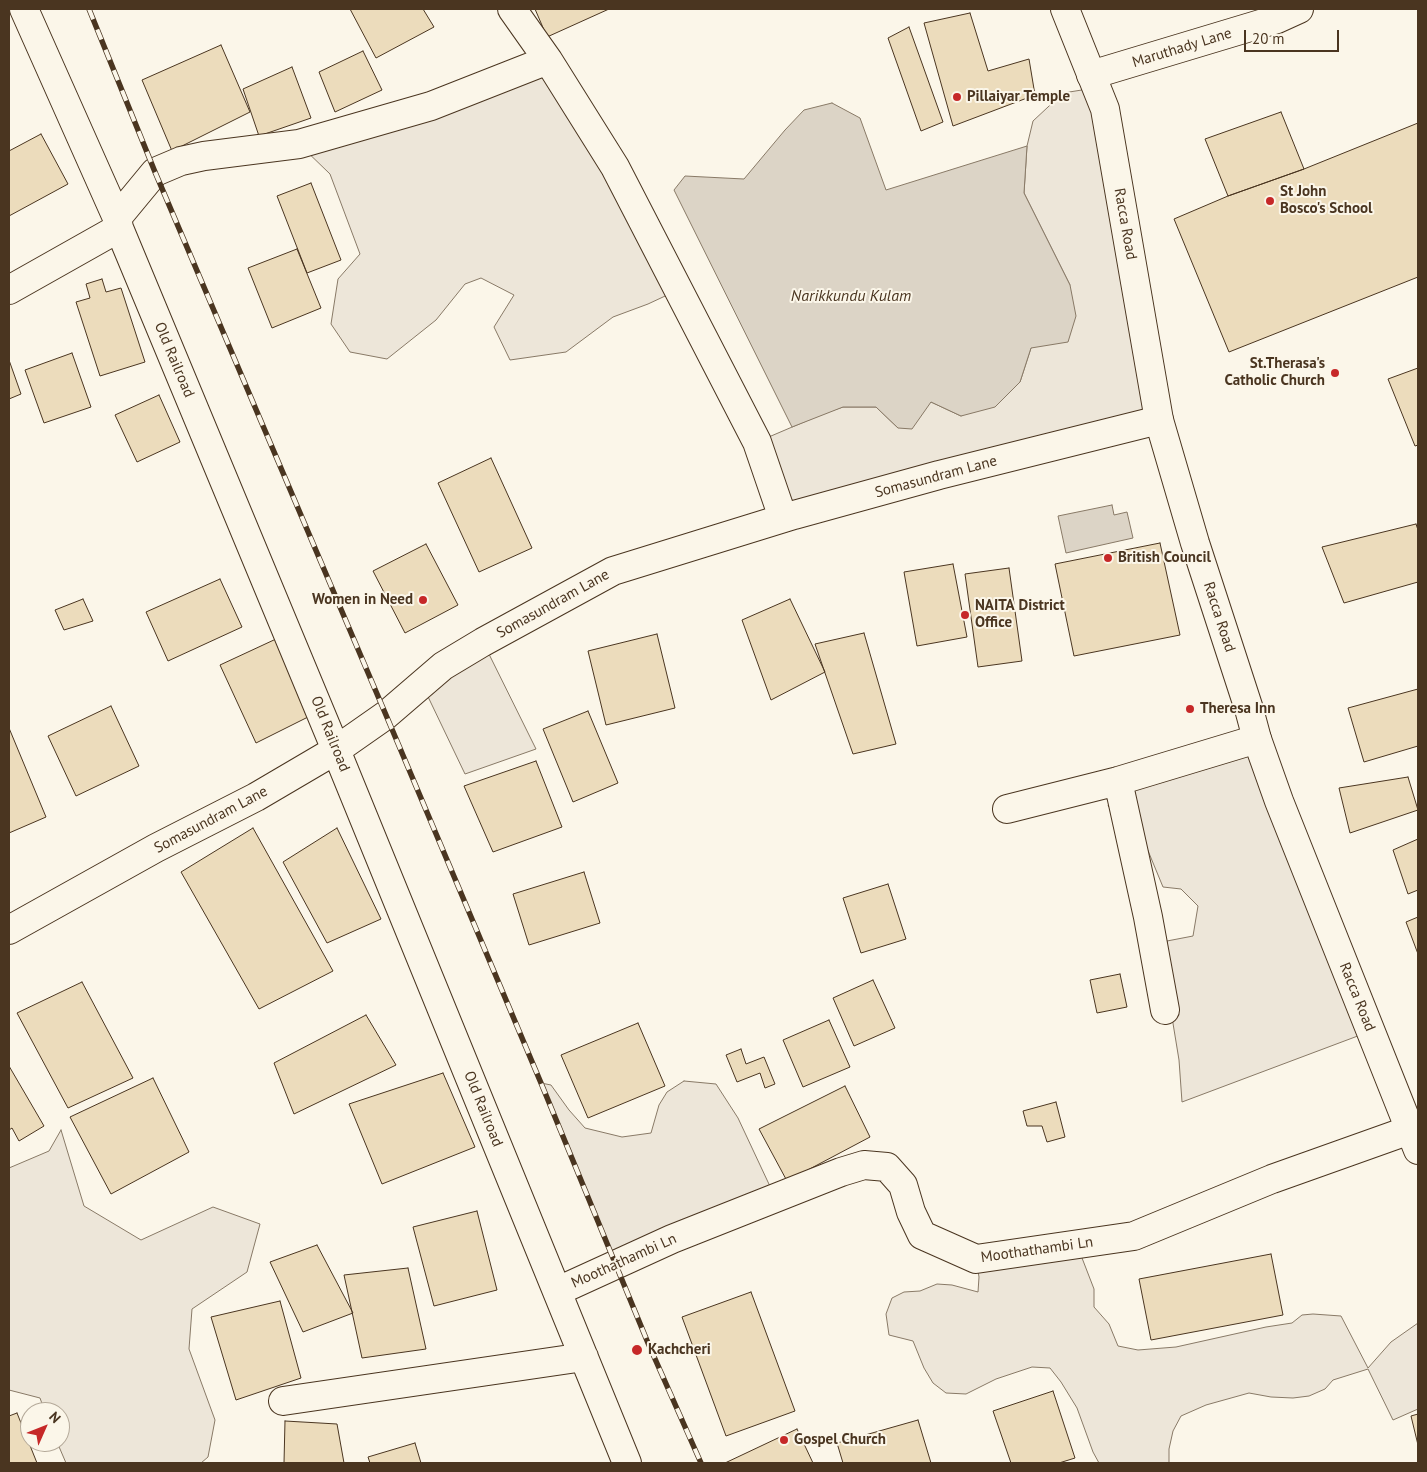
<!DOCTYPE html>
<style>
body{margin:0}
#map{position:relative;width:1427px;height:1472px;overflow:hidden;background:#fbf6e9;font-family:"PT Sans",sans-serif}
canvas{display:block}
.frame{position:absolute;inset:0;border:10px solid #4a3520;pointer-events:none}
.north{position:absolute;left:20px;top:1402px;width:50px;height:50px;box-sizing:border-box;background:#fbf6e9;border:1px solid #b4a999;border-radius:50%;rotate:46deg;font-size:14px;font-weight:700;line-height:20px;text-align:center;color:#4a3520}
.north::after{content:'';display:block;margin:auto;width:18px;height:22px;background:#c62828;clip-path:polygon(50% 0,100% 100%,50% 72%,0 100%)}
.scale{position:absolute;left:1244px;top:30px;width:95px;height:22px;box-sizing:border-box;border:2px solid #4a3520;border-top:0;padding-left:6px;font-size:15px;line-height:18px;white-space:nowrap;color:#4a3520;-webkit-text-stroke:4px #fbf6e9;paint-order:stroke}
</style>
<div id="map">
<canvas width="1427" height="1472"></canvas>
<div class="frame"></div>
<div class="north">N</div>
<div class="scale">20 m</div>
</div>
<script>
const g = document.querySelector('canvas').getContext('2d');
g.lineJoin = 'round';
function fillPath(path, color) {
  g.fillStyle = color;
  g.fill(path, 'evenodd');
}
function shape(rows) {
  const path = new Path2D();
  for (const r of rows) {
    path.moveTo(r[0], r[1]);
    for (let i = 2; i < r.length; i += 2) path.lineTo(r[i], r[i + 1]);
  }
  return path;
}
function stroke(path, color, width, dash) {
  g.strokeStyle = color;
  g.lineWidth = width;
  g.lineCap = dash ? 'butt' : 'round';
  g.setLineDash(dash || []);
  g.stroke(path);
}
function label(font, color, halo, rows, align = 'center') {
  g.font = font + ' "PT Sans",sans-serif';
  g.lineWidth = 4;
  g.setLineDash([]);
  g.textBaseline = 'middle';
  g.strokeStyle = halo;
  g.fillStyle = color;
  for (const [text, x, y, turn = 0] of rows) {
    g.save();
    g.translate(x, y);
    g.rotate((+turn || 0) * Math.PI / 180);
    g.textAlign = isNaN(turn) ? turn : align;
    if (halo) g.strokeText(text, 0, 0);
    g.fillText(text, 0, 0);
    g.restore();
  }
}
const green = shape([
 [548,60,678,290,648,304,613,317,566,352,510,360,494,327,514,295,481,278,465,284,436,320,387,359,350,352,331,324,338,279,360,254,330,174,299,144,548,60],
 [1088,89,1159,420,794,515,757,442,825,413,843,407,876,407,898,428,931,402,961,416,1020,382,1031,348,1070,285,1024,193,1027,146,1033,121,1063,93,1088,89],
 [483,642,536,749,465,774,420,680,483,642],
 [1257,739,1371,1031,1182,1102,1179,1060,1169,999,1167,941,1193,936,1198,906,1181,889,1163,887,1144,841,1108,806,1120,780,1257,739],
 [684,1081,716,1084,738,1118,775,1197,617,1264,541,1083,551,1085,569,1110,585,1128,622,1137,651,1133,659,1105,667,1092,684,1081],
 [61,1130,84,1206,141,1240,213,1207,260,1224,247,1272,192,1309,189,1349,215,1420,208,1457,201,1463,66,1463,57,1442,60,1442,60,1412,45,1412,40,1398,9,1390,9,1168,49,1151,61,1130],
 [1077,1245,1094,1289,1094,1307,1109,1324,1118,1346,1138,1350,1176,1347,1266,1327,1292,1323,1302,1315,1313,1314,1341,1316,1368,1368,1391,1342,1418,1323,1418,1409,1393,1420,1368,1369,1333,1380,1325,1389,1309,1396,1293,1398,1271,1397,1249,1393,1206,1405,1181,1416,1173,1431,1169,1449,1169,1463,1099,1463,1093,1452,1077,1408,1061,1382,1050,1368,1032,1367,996,1379,966,1394,946,1393,933,1383,924,1368,913,1341,889,1335,886,1314,892,1298,904,1292,920,1291,937,1284,952,1285,978,1292,979,1277,976,1259,1077,1245]
]);
fillPath(green, '#ede6d9');
stroke(green, '#887966', 1);
const water = shape([
 [832,103,860,118,886,190,1027,146,1024,193,1070,285,1076,316,1068,342,1031,348,1020,382,995,407,961,416,931,402,912,429,898,428,876,407,843,407,792,427,674,190,685,176,744,179,785,130,804,110,832,103],
 [1112,505,1114,515,1127,512,1133,538,1066,553,1058,516,1112,505]
]);
fillPath(water, '#dcd4c6');
stroke(water, '#887966', 1);
const building = shape([
 [350,9,423,9,434,27,376,58,350,9],
 [535,9,609,9,547,37,535,9],
 [970,13,988,71,1029,59,1035,95,953,126,924,23,970,13],
 [909,27,943,122,921,131,888,38,909,27],
 [221,45,250,112,172,151,142,80,221,45],
 [363,51,382,90,335,112,319,72,363,51],
 [292,67,311,118,259,136,243,89,292,67],
 [1281,112,1304,169,1228,196,1205,139,1281,112],
 [1418,123,1418,277,1229,352,1174,219,1228,196,1304,169,1418,123],
 [41,134,68,184,9,216,9,151,41,134],
 [311,183,341,260,307,273,277,196,311,183],
 [297,249,321,308,272,328,248,268,297,249],
 [102,279,106,292,121,288,145,362,100,376,76,302,90,298,86,284,102,279],
 [72,353,91,407,44,423,25,370,72,353],
 [9,360,21,394,9,399,9,360],
 [1418,368,1418,445,1415,446,1388,379,1418,368],
 [159,395,180,442,137,462,115,415,159,395],
 [491,458,532,548,479,572,438,483,491,458],
 [1416,524,1418,530,1418,582,1344,603,1322,547,1416,524],
 [1160,543,1180,635,1074,656,1055,564,1160,543],
 [426,544,458,605,405,633,373,571,426,544],
 [953,564,967,637,917,646,904,572,953,564],
 [1009,568,1022,661,978,667,965,574,1009,568],
 [220,579,242,627,168,661,146,612,220,579],
 [83,599,93,621,64,630,55,610,83,599],
 [790,599,825,672,771,700,742,620,790,599],
 [864,633,896,744,853,754,815,644,864,633],
 [657,634,675,708,606,725,588,651,657,634],
 [276,639,312,715,256,743,220,665,276,639],
 [1418,689,1418,746,1364,762,1348,708,1418,689],
 [111,706,139,766,76,796,48,736,111,706],
 [588,711,618,783,573,802,543,729,588,711],
 [9,728,46,817,9,833,9,728],
 [536,761,562,827,493,852,464,786,536,761],
 [1408,777,1418,810,1350,833,1339,788,1408,777],
 [253,828,333,971,259,1009,181,872,253,828],
 [337,828,381,919,327,943,283,862,337,828],
 [1418,839,1418,890,1408,894,1393,850,1418,839],
 [584,872,600,923,529,945,513,894,584,872],
 [888,884,906,939,861,953,843,898,888,884],
 [1418,917,1418,954,1406,922,1418,917],
 [1120,974,1127,1007,1097,1013,1090,980,1120,974],
 [873,980,895,1028,854,1046,833,998,873,980],
 [82,982,133,1078,68,1108,17,1013,82,982],
 [366,1015,396,1065,294,1114,274,1063,366,1015],
 [829,1020,850,1067,803,1087,783,1040,829,1020],
 [638,1023,665,1086,588,1118,561,1055,638,1023],
 [741,1049,746,1064,764,1057,775,1084,765,1088,760,1073,737,1082,726,1055,741,1049],
 [9,1066,44,1126,19,1141,12,1128,9,1130,9,1066],
 [443,1073,475,1147,382,1184,349,1104,443,1073],
 [153,1078,189,1152,111,1194,70,1117,153,1078],
 [845,1086,870,1137,787,1181,759,1129,845,1086],
 [1056,1102,1065,1137,1047,1142,1042,1126,1027,1126,1023,1111,1056,1102],
 [477,1211,497,1290,434,1306,413,1227,477,1211],
 [317,1245,353,1313,303,1332,270,1262,317,1245],
 [1271,1254,1283,1315,1151,1340,1139,1279,1271,1254],
 [408,1268,426,1349,362,1358,344,1275,408,1268],
 [751,1292,795,1411,726,1436,682,1317,751,1292],
 [280,1301,301,1378,236,1400,211,1317,280,1301],
 [1053,1391,1075,1458,1059,1463,1011,1463,993,1411,1053,1391],
 [17,1413,37,1463,9,1463,9,1416,17,1413],
 [1418,1414,1418,1445,1411,1416,1418,1414],
 [918,1420,931,1463,843,1463,837,1443,918,1420],
 [285,1421,337,1424,344,1463,284,1463,285,1421],
 [797,1429,813,1463,725,1463,797,1429],
 [415,1443,421,1463,370,1463,368,1457,415,1443]
]);
fillPath(building, '#ecdcbc');
stroke(building, '#4a3520', 1);
const minor = shape([
 [24,9,117,218,119,228,336,750,627,1463],
 [512,9,548,60,615,167,757,442,783,518],
 [1091,75,1277,19,1299,9],
 [117,218,155,172,181,161,204,156,299,144,431,106,548,60],
 [9,290,119,228],
 [1118,781,1148,917,1165,1010],
 [1007,809,1118,781,1257,739],
 [9,930,156,848,256,797,336,750,386,715,443,666,483,642,613,571,794,515,939,475,1159,420],
 [558,1291,672,1239,841,1172,864,1165,887,1167,903,1185,911,1212,922,1235,976,1259,1134,1236,1272,1179,1418,1127],
 [283,1401,584,1357]
]);
const tertiary = shape([
 [1065,9,1105,109,1159,420,1195,543,1249,709,1257,739,1279,801,1418,1150]
]);
stroke(minor, '#4a3520', 30);
stroke(tertiary, '#4a3520', 30);
stroke(minor, '#fbf6e9', 28);
stroke(tertiary, '#fbf6e9', 28);
const rail = shape([
 [89,9,155,172,386,715,541,1083,648,1343,701,1463]
]);
stroke(rail, '#4a3520', 5.5);
stroke(rail, '#fbf6e9', 4, [11]);
for (const [x, y, r, color] of [
 [957,97,5,"#c62828"],
 [1270,201,5,"#c62828"],
 [1335,373,5,"#c62828"],
 [1108,558,5,"#c62828"],
 [423,600,5,"#c62828"],
 [965,615,5,"#c62828"],
 [1190,709,5,"#c62828"],
 [637,1350,6,"#c62828"],
 [784,1440,5,"#c62828"]
]) {
  const dot = new Path2D();
  dot.arc(x, y, r, 0, 2 * Math.PI);
  g.fillStyle = color;
  g.fill(dot);
  stroke(dot, '#fbf6e9', 2);
}
label('15px', '#4a3520', '#fbf6e9', [
 ["Maruthady Lane",1182,48,-17],
 ["Racca Road",1125,224,80],
 ["Old Railroad",174,360,67],
 ["Somasundram Lane",936,477,-15],
 ["Somasundram Lane",553,604,-29],
 ["Racca Road",1219,617,72],
 ["Old Railroad",330,734,68],
 ["Somasundram Lane",211,820,-28],
 ["Racca Road",1357,997,68],
 ["Old Railroad",483,1109,68],
 ["Moothathambi Ln",1037,1250,-8],
 ["Moothathambi Ln",624,1261,-24]
]);
label('bold 15px', '#4a3520', '#fbf6e9', [
 ["Pillaiyar Temple",967,97],
 ["St John",1280,192],
 ["Bosco's School",1280,209],
 ["St.Therasa's",1325,364,"right"],
 ["Catholic Church",1325,381,"right"],
 ["British Council",1118,558],
 ["Women in Need",413,600,"right"],
 ["NAITA District",975,606],
 ["Office",975,623],
 ["Theresa Inn",1200,709],
 ["Kachcheri",648,1350],
 ["Gospel Church",794,1440]
], 'left');
label('italic 16px', '#4a3520', '#fbf6e9', [
 ["Narikkundu Kulam",851,296]
]);
</script>
